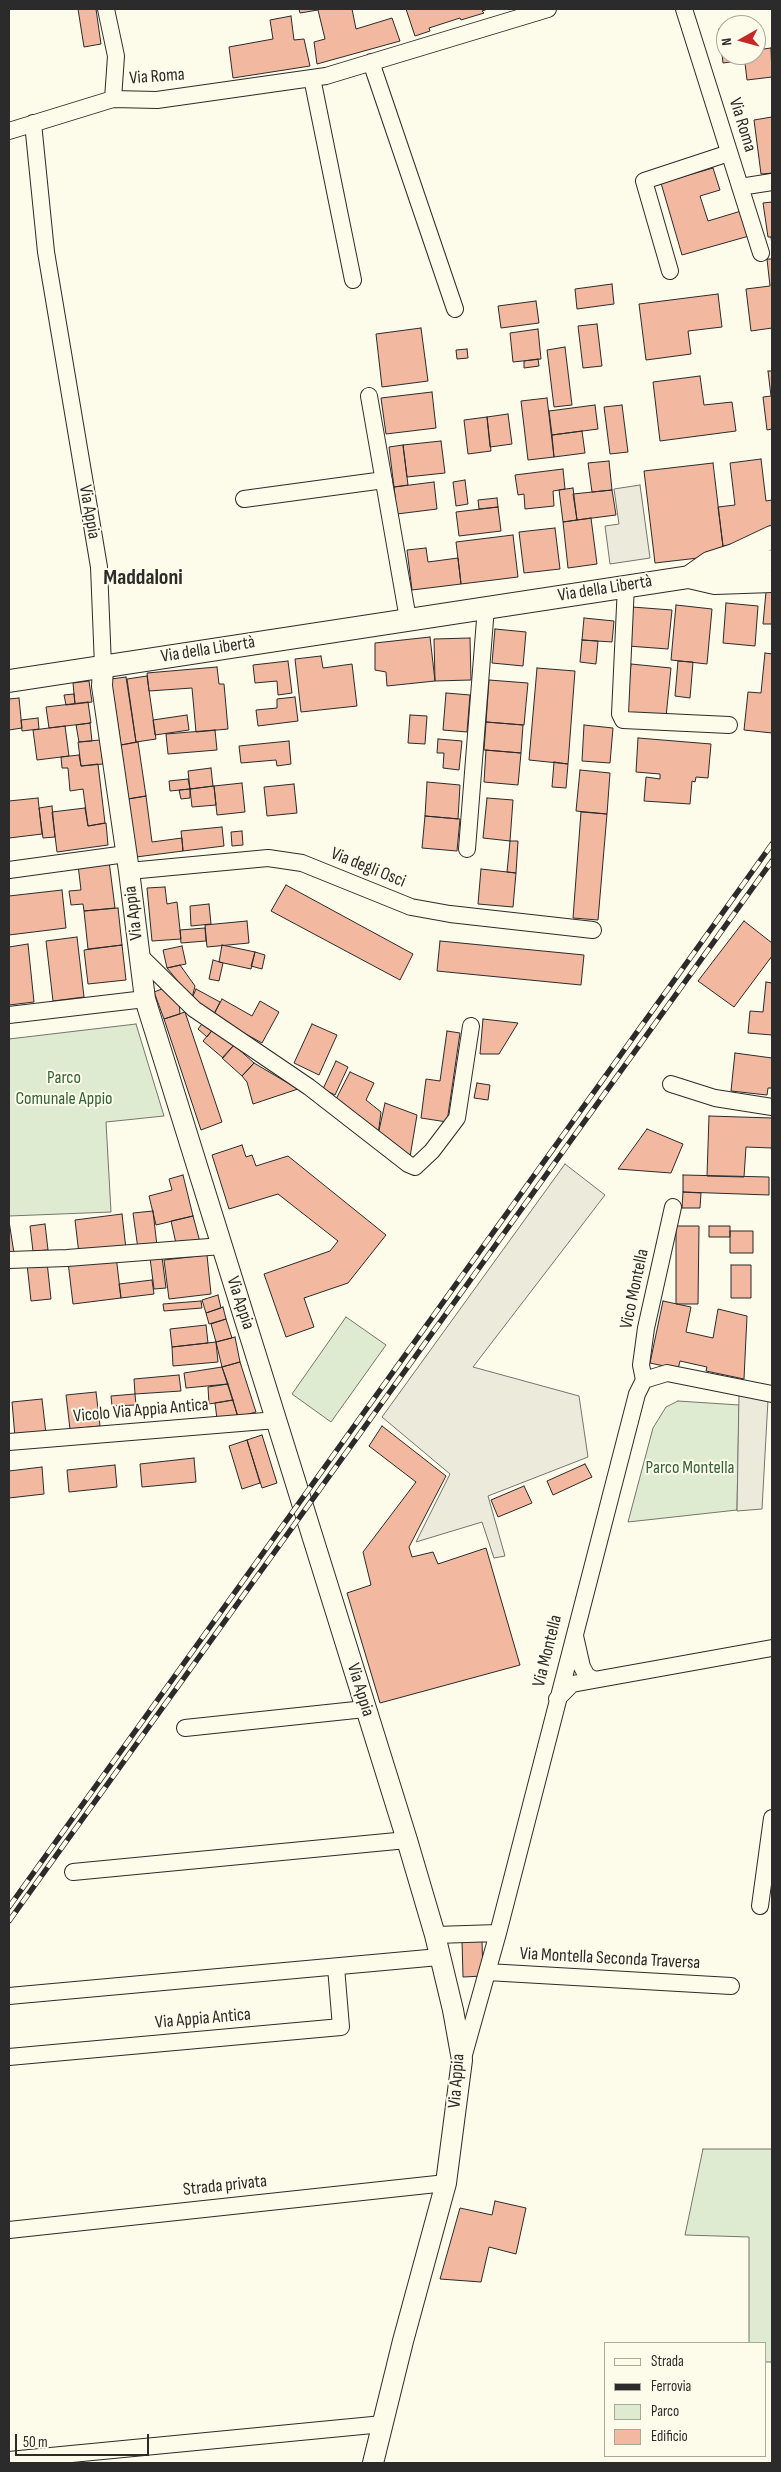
<!DOCTYPE html>
<meta charset="utf-8">
<style>
body{margin:0}
#map{position:relative;width:781px;height:2472px;overflow:hidden;background:#fdfbea;font-family:"Sofia Sans Condensed",sans-serif}
canvas{display:block}
.frame{position:absolute;inset:0;border:10px solid #2b2b2b;pointer-events:none}
.legend{position:absolute;left:604px;top:2342px;width:162px;height:115px;box-sizing:border-box;background:#fdfbea;border:1px solid #a9a89e;margin:0;padding:6px 9px;list-style:none;font-size:15px;color:#2b2b2b}
.legend li{display:flex;align-items:center;gap:10px;height:25px}
.legend b{width:25px;border:1px solid #a9a89e}
.north{position:absolute;left:716px;top:15px;width:50px;height:50px;box-sizing:border-box;background:#fdfbea;border:1px solid #a9a89e;border-radius:50%;rotate:263deg;font-size:14px;font-weight:700;line-height:20px;text-align:center;color:#2b2b2b}
.north::after{content:'';display:block;margin:auto;width:18px;height:22px;background:#c62828;clip-path:polygon(50% 0,100% 100%,50% 72%,0 100%)}
.scale{position:absolute;left:15px;top:2434px;width:134px;height:22px;box-sizing:border-box;border:2px solid #2b2b2b;border-top:0;padding-left:6px;font-size:15px;line-height:18px;white-space:nowrap;color:#2b2b2b;-webkit-text-stroke:4px #fdfbea;paint-order:stroke}
</style>
<div id="map">
<canvas width="781" height="2472"></canvas>
<div class="frame"></div>
<ul class="legend">
<li><b style="height:6px;background:#fdfbea"></b>Strada</li>
<li><b style="height:6px;background:#2b2b2b"></b>Ferrovia</li>
<li><b style="height:14px;background:#deebd1"></b>Parco</li>
<li><b style="height:14px;background:#f2b8a0"></b>Edificio</li>
</ul>
<div class="north">N</div>
<div class="scale">50 m</div>
</div>
<script>
const g = document.querySelector('canvas').getContext('2d');
g.lineJoin = 'round';
function fillPath(path, color) {
  g.fillStyle = color;
  g.fill(path, 'evenodd');
}
function shape(rows) {
  const path = new Path2D();
  for (const r of rows) {
    path.moveTo(r[0], r[1]);
    for (let i = 2; i < r.length; i += 2) path.lineTo(r[i], r[i + 1]);
  }
  return path;
}
function stroke(path, color, width, dash) {
  g.strokeStyle = color;
  g.lineWidth = width;
  g.lineCap = dash ? 'butt' : 'round';
  g.setLineDash(dash || []);
  g.stroke(path);
}
function label(font, color, halo, rows, align = 'center') {
  g.font = font + ' "Sofia Sans Condensed",sans-serif';
  g.lineWidth = 4;
  g.setLineDash([]);
  g.textBaseline = 'middle';
  g.strokeStyle = halo;
  g.fillStyle = color;
  for (const [text, x, y, turn = 0] of rows) {
    g.save();
    g.translate(x, y);
    g.rotate((+turn || 0) * Math.PI / 180);
    g.textAlign = isNaN(turn) ? turn : align;
    if (halo) g.strokeText(text, 0, 0);
    g.fillText(text, 0, 0);
    g.restore();
  }
}
const green = shape([
 [136,1024,164,1116,106,1122,111,1212,9,1216,9,1039,136,1024],
 [346,1317,386,1345,331,1422,292,1394,346,1317],
 [678,1401,739,1405,737,1510,628,1522,653,1428,666,1407,678,1401],
 [703,2149,772,2149,772,2362,765,2362,765,2343,749,2343,749,2237,685,2235,703,2149]
]);
fillPath(green, '#deebd1');
stroke(green, '#74746e', 1);
const parking = shape([
 [640,485,650,558,610,564,605,526,619,524,614,489,640,485],
 [565,1164,605,1195,473,1367,579,1396,588,1457,488,1496,505,1556,494,1558,482,1522,416,1542,450,1474,382,1417,565,1164],
 [739,1393,768,1400,762,1509,737,1511,739,1393]
]);
fillPath(parking, '#eceadb');
stroke(parking, '#74746e', 1);
const building = shape([
 [78,9,96,9,101,44,84,47,78,9],
 [299,9,352,9,356,29,392,18,400,41,317,64,314,42,325,39,318,10,300,13,299,9],
 [406,9,488,9,482,11,484,13,461,20,460,18,429,28,430,31,415,36,406,9],
 [291,16,294,40,304,39,310,66,233,78,229,47,273,39,270,20,291,16],
 [756,22,760,49,756,50,756,25,741,24,756,22],
 [719,29,726,29,726,55,736,55,737,61,723,63,719,29],
 [771,48,772,77,747,80,744,55,756,55,756,50,771,48],
 [772,117,772,173,761,174,754,120,772,117],
 [713,168,720,190,700,196,708,221,741,211,749,236,682,255,661,183,713,168],
 [772,202,772,246,771,237,768,237,763,203,772,202],
 [767,259,772,259,772,328,751,331,746,289,770,286,767,259],
 [612,284,614,304,577,309,575,289,612,284],
 [718,294,722,327,688,331,691,354,646,360,639,304,718,294],
 [536,301,539,323,501,328,498,306,536,301],
 [597,324,602,366,583,368,578,326,597,324],
 [421,328,428,381,382,387,376,334,421,328],
 [538,329,541,359,513,362,510,333,538,329],
 [565,347,572,405,554,407,547,350,565,347],
 [467,349,468,358,457,359,456,350,467,349],
 [538,359,539,366,524,368,524,361,538,359],
 [768,371,772,371,772,429,767,430,763,397,771,396,768,371],
 [700,376,704,405,732,402,736,431,660,441,653,382,700,376],
 [432,392,436,428,386,434,381,398,432,392],
 [547,398,554,457,528,460,521,401,547,398],
 [595,405,598,429,552,435,549,411,595,405],
 [622,405,628,452,610,454,604,407,622,405],
 [508,414,512,444,490,447,487,417,508,414],
 [487,417,491,451,468,454,464,420,487,417],
 [582,431,585,453,554,457,552,435,582,431],
 [441,441,445,473,407,477,403,445,441,441],
 [403,445,408,485,394,487,389,447,403,445],
 [761,459,766,501,772,500,772,529,742,545,723,546,718,507,735,505,730,463,761,459],
 [609,461,612,490,592,492,588,463,609,461],
 [713,463,724,555,655,563,644,471,713,463],
 [563,469,565,489,553,491,554,506,525,509,524,494,518,495,515,475,563,469],
 [465,480,468,504,456,506,453,482,465,480],
 [434,482,437,509,397,514,394,487,434,482],
 [573,488,577,520,563,522,559,490,573,488],
 [612,490,616,515,577,520,573,494,612,490],
 [497,498,498,507,479,509,478,500,497,498],
 [498,507,501,531,459,536,456,512,498,507],
 [591,518,597,564,568,568,563,522,591,518],
 [555,528,560,569,524,573,519,532,555,528],
 [513,535,518,577,461,584,456,542,513,535],
 [426,548,428,562,458,558,461,584,412,590,407,550,426,548],
 [766,592,772,592,772,624,763,624,766,592],
 [726,603,758,606,755,646,723,643,726,603],
 [676,605,712,609,707,664,671,660,676,605],
 [632,607,672,610,668,649,628,646,632,607],
 [584,618,614,621,612,642,582,640,584,618],
 [495,629,526,632,523,666,492,663,495,629],
 [430,637,435,681,387,686,386,672,375,670,375,643,430,637],
 [470,638,471,680,435,681,434,639,470,638],
 [582,640,598,641,596,664,580,662,582,640],
 [765,653,772,654,772,733,744,730,748,692,761,693,765,653],
 [321,656,323,668,352,664,357,706,301,712,295,659,321,656],
 [288,661,292,693,278,695,277,681,255,683,253,665,288,661],
 [678,661,693,662,690,698,675,696,678,661],
 [631,664,671,668,666,717,626,713,631,664],
 [217,667,219,684,224,684,228,729,196,732,192,688,149,691,147,673,217,667],
 [537,668,575,671,568,764,529,760,537,668],
 [147,676,156,739,136,742,127,679,147,676],
 [126,677,136,742,121,745,111,679,126,677],
 [489,680,528,683,524,725,486,722,489,680],
 [89,681,92,702,75,704,73,683,89,681],
 [446,693,470,695,467,732,443,730,446,693],
 [74,694,75,704,66,705,64,695,74,694],
 [295,697,298,721,258,726,256,710,277,708,277,699,295,697],
 [19,698,22,728,9,730,9,699,19,698],
 [88,702,91,723,49,728,46,707,88,702],
 [187,715,189,730,155,735,153,720,187,715],
 [410,715,427,716,425,744,408,743,410,715],
 [38,718,39,729,22,731,21,720,38,718],
 [486,722,523,725,521,753,484,750,486,722],
 [90,723,92,741,79,742,76,725,90,723],
 [584,725,613,728,610,763,582,761,584,725],
 [65,726,69,756,37,760,33,730,65,726],
 [215,730,217,750,168,754,166,734,215,730],
 [638,738,711,744,708,778,696,777,695,782,692,781,690,804,644,801,646,777,660,779,660,774,636,772,638,738],
 [438,739,462,741,459,770,443,768,444,753,437,753,438,739],
 [100,740,103,764,81,766,78,742,100,740],
 [289,741,291,764,277,766,276,760,241,763,239,746,289,741],
 [138,742,146,796,128,799,121,745,138,742],
 [486,750,521,753,518,785,484,782,486,750],
 [79,755,81,766,98,764,105,823,88,826,83,789,70,791,68,768,62,768,61,757,79,755],
 [554,762,568,764,566,788,552,787,554,762],
 [211,768,213,786,190,789,188,771,211,768],
 [580,770,610,773,607,814,576,811,580,770],
 [188,779,190,789,170,791,169,781,188,779],
 [427,782,460,785,458,819,425,816,427,782],
 [242,783,245,812,217,815,214,786,242,783],
 [294,784,297,813,267,816,264,787,294,784],
 [214,786,216,805,192,807,190,789,214,786],
 [190,789,190,798,181,799,179,790,190,789],
 [146,796,152,842,182,838,183,851,136,857,128,799,146,796],
 [38,798,42,834,9,838,9,801,38,798],
 [487,798,513,800,510,841,483,838,487,798],
 [52,806,55,837,43,838,39,808,52,806],
 [85,808,88,826,106,823,108,845,57,852,52,812,85,808],
 [581,812,607,814,598,920,573,918,581,812],
 [425,816,460,819,457,851,422,848,425,816],
 [222,827,224,846,183,851,181,831,222,827],
 [242,831,243,845,232,846,231,832,242,831],
 [510,841,518,841,516,873,507,872,510,841],
 [109,861,115,908,84,911,83,904,71,905,69,891,81,890,78,865,109,861],
 [481,869,516,873,513,907,478,904,481,869],
 [286,885,413,954,400,980,271,911,286,885],
 [165,887,167,904,177,902,181,939,152,941,147,888,165,887],
 [62,890,66,928,9,935,9,896,62,890],
 [209,904,211,924,191,926,190,906,209,904],
 [118,908,122,945,88,949,84,911,118,908],
 [247,921,249,943,207,947,205,925,247,921],
 [744,921,772,943,772,956,734,1007,698,981,744,921],
 [205,928,206,941,181,943,180,930,205,928],
 [77,937,84,997,53,1001,46,941,77,937],
 [440,941,584,955,581,985,437,971,440,941],
 [28,944,34,1002,9,1005,9,947,28,944],
 [122,945,126,980,88,984,84,950,122,945],
 [222,945,255,952,251,969,219,962,222,945],
 [182,946,186,964,167,968,163,950,182,946],
 [255,952,265,955,262,969,251,966,255,952],
 [213,960,223,963,219,981,209,979,213,960],
 [180,965,195,986,192,998,167,968,180,965],
 [766,982,772,983,772,1035,748,1033,750,1011,763,1012,766,982],
 [162,989,179,1002,180,1014,164,1019,154,992,162,989],
 [196,989,220,1002,213,1016,192,998,196,989],
 [222,999,252,1016,260,1001,279,1012,262,1043,213,1016,222,999],
 [185,1012,222,1122,201,1130,164,1019,185,1012],
 [483,1019,518,1023,499,1054,480,1054,483,1019],
 [205,1020,214,1028,207,1037,198,1029,205,1020],
 [312,1024,337,1035,319,1075,294,1063,312,1024],
 [214,1028,234,1045,223,1058,203,1041,214,1028],
 [447,1031,460,1033,447,1122,421,1118,426,1079,440,1081,447,1031],
 [234,1045,254,1063,242,1076,222,1058,234,1045],
 [735,1053,772,1058,772,1088,768,1088,767,1095,731,1091,735,1053],
 [336,1061,348,1067,335,1095,323,1089,336,1061],
 [254,1063,298,1089,253,1104,247,1082,242,1076,254,1063],
 [350,1072,374,1083,366,1100,381,1112,378,1135,335,1101,350,1072],
 [477,1083,490,1085,488,1100,474,1098,477,1083],
 [385,1103,417,1115,410,1157,378,1135,385,1103],
 [709,1116,772,1118,772,1148,746,1147,744,1177,707,1176,709,1116],
 [647,1129,683,1144,671,1173,618,1169,647,1129],
 [242,1145,246,1157,252,1155,256,1166,288,1156,386,1235,348,1283,304,1298,314,1327,286,1337,264,1274,330,1251,338,1241,278,1194,229,1209,212,1155,242,1145],
 [183,1175,193,1216,156,1225,149,1196,172,1190,169,1179,183,1175],
 [683,1175,769,1177,769,1195,683,1192,683,1175],
 [683,1192,701,1193,700,1208,682,1208,683,1192],
 [153,1211,157,1246,138,1249,133,1213,153,1211],
 [122,1214,126,1249,79,1254,75,1220,122,1214],
 [193,1216,200,1242,177,1248,171,1221,193,1216],
 [9,1221,14,1253,9,1253,9,1221],
 [45,1224,48,1250,33,1251,30,1226,45,1224],
 [676,1226,699,1226,698,1304,676,1304,676,1226],
 [709,1226,730,1226,730,1237,709,1237,709,1226],
 [730,1231,753,1231,753,1253,730,1253,730,1231],
 [207,1255,211,1294,169,1299,164,1260,207,1255],
 [116,1256,121,1298,73,1304,68,1262,116,1256],
 [162,1257,166,1288,154,1289,150,1258,162,1257],
 [47,1262,51,1299,31,1301,27,1264,47,1262],
 [731,1265,751,1265,751,1298,731,1298,731,1265],
 [152,1280,154,1294,121,1298,119,1284,152,1280],
 [218,1295,221,1308,206,1313,202,1300,218,1295],
 [201,1301,202,1308,164,1311,163,1304,201,1301],
 [663,1301,691,1307,686,1332,713,1338,718,1309,747,1316,744,1379,706,1371,707,1367,680,1361,678,1369,650,1363,663,1301],
 [223,1307,226,1319,209,1324,206,1313,223,1307],
 [226,1319,232,1338,216,1342,211,1324,226,1319],
 [206,1325,208,1343,172,1347,170,1329,206,1325],
 [235,1337,240,1362,222,1367,216,1342,235,1337],
 [216,1342,218,1362,173,1366,172,1347,216,1342],
 [240,1362,256,1412,238,1417,222,1367,240,1362],
 [222,1367,228,1384,186,1388,184,1373,222,1367],
 [179,1375,181,1391,135,1394,134,1379,179,1375],
 [228,1384,233,1400,209,1404,208,1387,228,1384],
 [96,1392,100,1426,70,1429,66,1395,96,1392],
 [135,1394,136,1405,112,1406,111,1396,135,1394],
 [42,1399,46,1434,15,1437,12,1402,42,1399],
 [233,1400,238,1417,217,1419,215,1403,233,1400],
 [382,1426,446,1476,409,1547,412,1557,433,1552,438,1564,486,1548,520,1665,380,1703,347,1593,371,1585,363,1552,416,1482,369,1446,382,1426],
 [262,1435,277,1483,262,1488,247,1440,262,1435],
 [247,1440,260,1483,242,1489,229,1446,247,1440],
 [194,1458,196,1482,142,1487,140,1464,194,1458],
 [585,1464,592,1477,553,1495,547,1481,585,1464],
 [115,1465,117,1487,69,1492,67,1470,115,1465],
 [42,1467,44,1494,9,1498,9,1471,42,1467],
 [524,1486,532,1503,498,1517,491,1500,524,1486],
 [462,1940,482,1940,483,1976,463,1977,462,1940],
 [495,2201,526,2208,516,2254,489,2247,481,2282,440,2279,460,2208,492,2215,495,2201]
]);
fillPath(building, '#f2b8a0');
stroke(building, '#2b2b2b', 1);
const minor = shape([
 [106,9,116,56,113,99],
 [684,9,761,253],
 [371,62,455,309],
 [312,78,353,280],
 [33,123,46,252,99,567,103,666],
 [9,131,113,99,157,100,326,76,548,9],
 [740,187,772,182],
 [670,271,644,181,729,153],
 [369,396,408,619],
 [244,499,384,480],
 [626,585,620,714,623,720,729,725],
 [467,849,486,607],
 [9,870,126,854],
 [129,871,268,858,302,863,411,907,450,914,593,930],
 [139,955,194,1009,309,1087,408,1164,415,1167,432,1151,457,1118,471,1026],
 [9,1015,145,999],
 [671,1084,715,1098,772,1107],
 [9,1260,67,1258,222,1246],
 [644,1380,641,1365,646,1328,673,1207],
 [9,1442,277,1420],
 [575,1636,582,1667,587,1676,593,1679],
 [557,1699,572,1684,772,1648],
 [185,1728,365,1709],
 [73,1872,407,1840],
 [760,1906,772,1818],
 [435,1935,498,1933],
 [487,1972,731,1986],
 [9,1996,439,1957],
 [9,2057,341,2027,336,1967],
 [463,2058,498,1933,637,1394,644,1380,667,1373,772,1394],
 [9,2230,446,2183],
 [9,2460,383,2424]
]);
const tertiary = shape([
 [708,572,772,560],
 [103,666,102,686,129,871,145,999,407,1840,435,1935,453,2010,462,2060,446,2183,403,2341,373,2463]
]);
const secondary = shape([
 [689,577,709,563,734,555,772,537],
 [9,681,689,577,715,583,772,581]
]);
stroke(minor, '#2b2b2b', 18);
stroke(tertiary, '#2b2b2b', 22);
stroke(secondary, '#2b2b2b', 24);
stroke(minor, '#fdfbea', 16);
stroke(tertiary, '#fdfbea', 20);
stroke(secondary, '#fdfbea', 22);
const rail = shape([
 [9,1907,772,844],
 [9,1921,772,861]
]);
stroke(rail, '#2b2b2b', 5.5);
stroke(rail, '#fdfbea', 4, [11]);
label('18px', '#2b2b2b', '#fdfbea', [
 ["Via Roma",157,77,-4],
 ["Via Roma",742,125,73],
 ["Via Appia",89,512,80],
 ["Via della Libertà",605,589,-9],
 ["Via della Libertà",208,650,-9],
 ["Via degli Osci",368,868,22],
 ["Via Appia",134,913,-97],
 ["Vico Montella",635,1289,-78],
 ["Via Appia",240,1303,72],
 ["Vicolo Via Appia Antica",141,1411,-5],
 ["Via Montella",548,1651,-76],
 ["Via Appia",360,1690,73],
 ["Via Montella Seconda Traversa",610,1959,3],
 ["Via Appia Antica",203,2019,-5],
 ["Via Appia",457,2081,-86],
 ["Strada privata",225,2186,-6]
]);
label('18px', '#34623c', '#fdfbea', [
 ["Parco",64,1078],
 ["Comunale Appio",64,1099],
 ["Parco Montella",690,1468]
]);
label('bold 22px', '#2b2b2b', '#fdfbea', [
 ["Maddaloni",143,578]
]);
</script>
